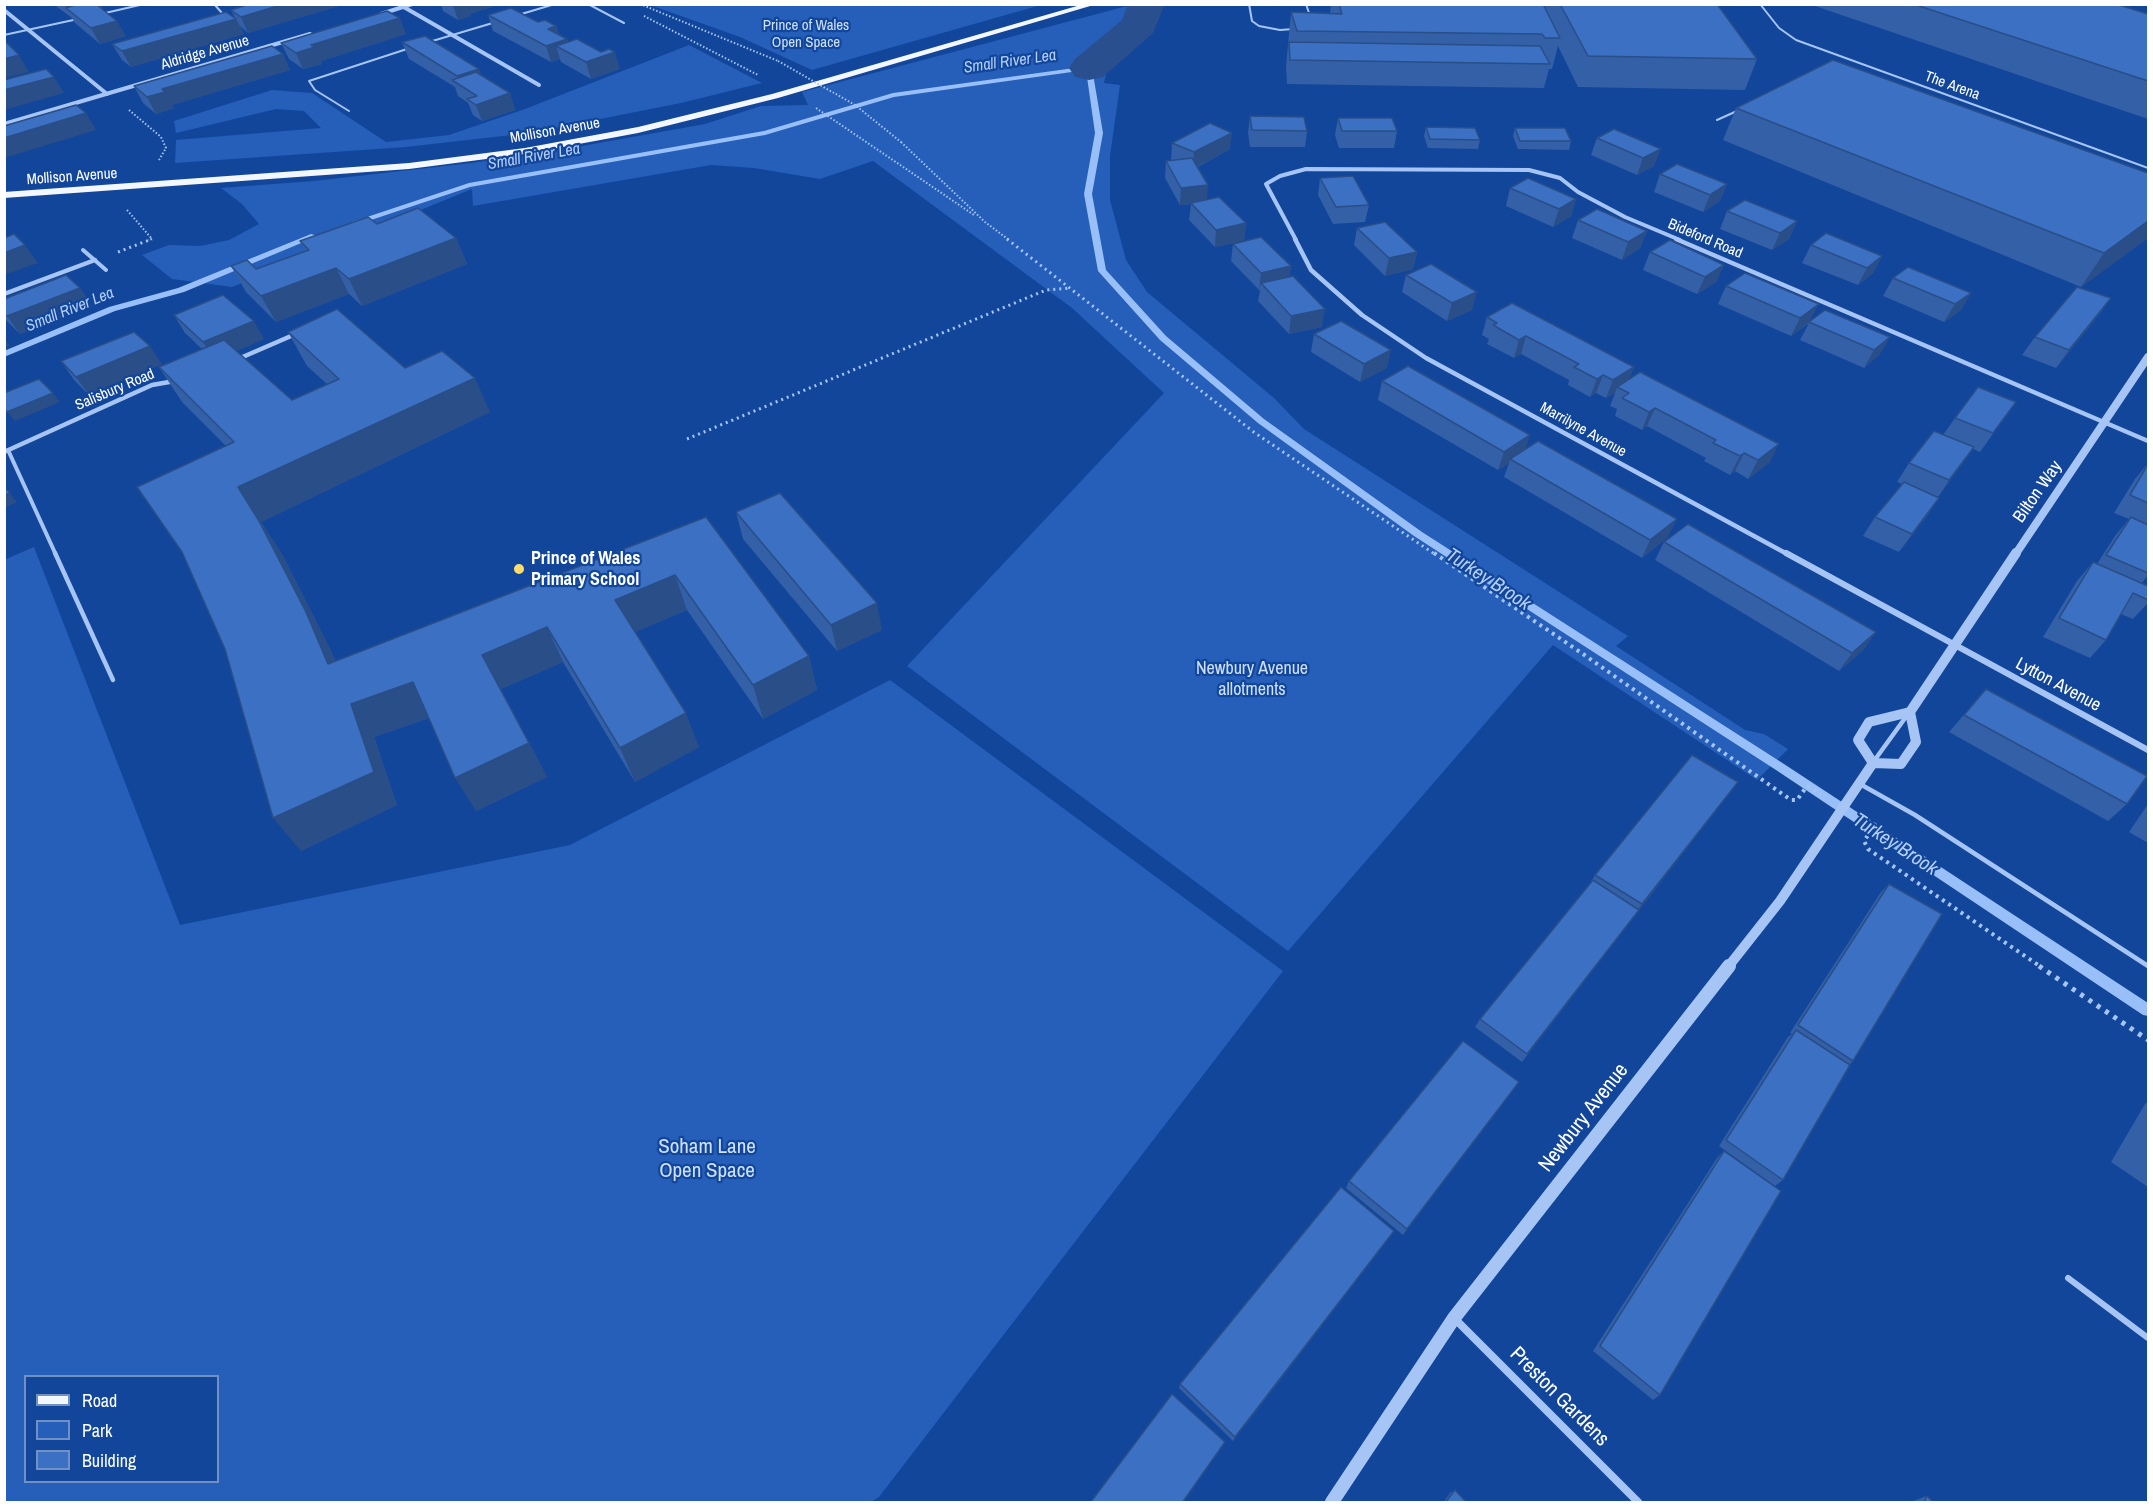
<!DOCTYPE html>
<style>
body{margin:0}
#map{position:relative;width:2153px;height:1507px;overflow:hidden;background:#12469b;font-family:"Archivo Narrow",sans-serif}
canvas{display:block}
.frame{position:absolute;inset:0;border:6px solid #fff;pointer-events:none}
.legend{position:absolute;left:24px;top:1375px;width:195px;height:108px;box-sizing:border-box;background:#12469b;border:2px solid #7190c3;margin:0;padding:8px 10px;list-style:none;font-size:18px;color:#fff}
.legend li{display:flex;align-items:center;gap:12px;height:30px}
.legend b{width:30px;border:2px solid #7190c3}
</style>
<div id="map">
<canvas width="2153" height="1507"></canvas>
<div class="frame"></div>
<ul class="legend">
<li><b style="height:8px;background:#f3f7ff"></b>Road</li>
<li><b style="height:16px;background:#255fb9"></b>Park</li>
<li><b style="height:16px;background:#3b70c2"></b>Building</li>
</ul>
</div>
<script>
const g = document.querySelector('canvas').getContext('2d');
g.lineJoin = 'round';
function fillPath(path, color) {
  g.fillStyle = color;
  g.fill(path, 'evenodd');
}
function shape(rows) {
  const path = new Path2D();
  for (const r of rows) {
    path.moveTo(r[0], r[1]);
    for (let i = 2; i < r.length; i += 2) path.lineTo(r[i], r[i + 1]);
  }
  return path;
}
function stroke(path, color, width, dash) {
  g.strokeStyle = color;
  g.lineWidth = width;
  g.lineCap = dash ? 'butt' : 'round';
  g.setLineDash(dash || []);
  g.stroke(path);
}
function label(font, color, halo, rows, align = 'center') {
  g.font = font + ' "Archivo Narrow",sans-serif';
  g.lineWidth = 4.5;
  g.setLineDash([]);
  g.textBaseline = 'middle';
  g.strokeStyle = halo;
  g.fillStyle = color;
  for (const [text, x, y, turn = 0] of rows) {
    g.save();
    g.translate(x, y);
    g.rotate((+turn || 0) * Math.PI / 180);
    g.textAlign = isNaN(turn) ? turn : align;
    if (halo) g.strokeText(text, 0, 0);
    g.fillText(text, 0, 0);
    g.restore();
  }
}
fillPath(shape([
 [650,5,650,4,1041,5,812,70,740,37],
 [1131,5,1160,5,1160,9,1148,27,1109,62,1104,83,1120,85,1110,156,1110,200,1126,260,1147,292,1274,398,1304,429,1628,636,1616,646,1745,730,1764,734,1788,749,1757,780,1553,645,1288,951,907,666,1164,393,1072,308,873,161,820,179,754,168,711,165,473,206,472,189,232,287,172,279,142,255,169,245,200,246,229,240,259,224,242,204,221,188,314,181,472,163,560,150,705,124,761,106,808,105,802,92],
 [689,45,762,83,681,103,529,133,406,147,175,163,176,140,321,128,304,111,276,109,176,133,174,121,272,90,312,93,386,142,449,135,525,109],
 [34,547,180,925,570,845,890,680,1283,971,879,1497,871,1502,5,1502,4,560],
 [26,1376,218,1376,218,1482,26,1482]
]), '#255fb9');
fillPath(shape([
 [1089,66,1092,68,1103,133,1092,194,1106,270,1166,336,1264,419,1422,532,1784,764,2148,1003,2148,1016,2143,1015,1776,770,1414,536,1258,423,1160,340,1098,271,1084,194,1095,133,1086,70,894,97,765,135,470,187,359,224,352,222,469,183,764,131,893,93,1089,66],
 [311,234,318,236,184,292,115,311,4,357,4,351,109,307,178,288,311,234]
]), '#98bff7');
fillPath(shape([
 [1128,4,1165,4,1153,33,1103,77,1089,80,1075,77,1069,68,1075,59,1122,20,1128,4]
]), '#294f8f');
stroke(shape([
 [640,4,778,61],
 [644,16,758,75],
 [816,108,974,215],
 [129,110,161,137,166,148,159,160],
 [901,142,985,222,1009,240],
 [127,210,152,239,148,240]
]), '#a6c5f4', 2, [1.5, 2]);
stroke(shape([
 [1007,239,1255,433,1436,555],
 [118,252,152,239],
 [687,439,1046,290,1070,288]
]), '#a6c5f4', 3, [2, 4]);
stroke(shape([
 [1434,553,1583,654,1791,800,1797,800,1807,786,1821,794],
 [1867,820,1875,825,1864,841,1868,849,2041,967]
]), '#a6c5f4', 4, [3, 4.5]);
stroke(shape([
 [2039,966,2148,1040]
]), '#a6c5f4', 5, [4, 6]);
stroke(shape([
 [214,4,222,13],
 [588,4,624,23],
 [1249,4,1252,21,1259,26,1280,30,1294,29],
 [1306,4,1310,16],
 [1760,4,1779,28,1796,40,2148,168],
 [101,14,144,4],
 [518,15,555,4],
 [4,35,78,19],
 [429,42,496,22],
 [349,111,315,90,309,81,410,48],
 [1717,120,1737,111]
]), '#a6c5f4', 2);
stroke(shape([
 [83,250,106,270],
 [8,450,56,555]
]), '#a6c5f4', 4);
stroke(shape([
 [55,553,113,680],
 [1874,761,1908,714],
 [1860,784,1915,815,2148,966]
]), '#a6c5f4', 4.5);
stroke(shape([
 [2068,1278,2148,1338]
]), '#a6c5f4', 6);
stroke(shape([
 [402,6,539,85],
 [4,10,107,94],
 [381,14,412,4],
 [4,124,310,34],
 [1296,240,1266,184,1280,176,1306,169,1529,170,1560,178,1578,192,1625,217,1680,240]
]), '#a6c5f4', 4);
stroke(shape([
 [1295,239,1311,270,1362,315,1426,358,1789,555],
 [1676,239,2148,441],
 [4,294,95,260],
 [238,359,298,333],
 [4,452,152,385,175,381]
]), '#a6c5f4', 4.5);
stroke(shape([
 [1786,553,2148,750]
]), '#a6c5f4', 6);
stroke(shape([
 [1454,1318,1638,1502]
]), '#a6c5f4', 8);
stroke(shape([
 [2015,555,2148,357]
]), '#a6c5f4', 8);
stroke(shape([
 [1873,763,1858,740,1869,722,1910,712,2016,553],
 [1873,763,1901,764,1916,742,1910,712],
 [1728,967,1780,901,1873,763]
]), '#a6c5f4', 10);
stroke(shape([
 [1332,1502,1454,1318,1729,966]
]), '#a6c5f4', 14);
fillPath(shape([
 [1084,4,1097,4,778,98,638,133,525,154,409,169,4,198,4,192,409,163,525,148,638,127,772,94,1084,4]
]), '#f3f7ff');
stroke(shape([
 [778,61,855,105,901,142]
]), '#a6c5f4', 2, [1.5, 2]);
fillPath(shape([
 [53,4,101,4,103,10,126,36,100,44,75,23,72,18],
 [250,4,345,4,248,33,240,26,244,34,131,67,122,60,112,44,235,18,231,10],
 [441,4,500,4,470,14,471,16,458,20,443,11],
 [1331,4,1717,4,1757,59,1745,90,1578,87,1558,46,1552,69,1549,69,1544,88,1287,84,1286,66,1291,12,1330,13],
 [1809,4,2116,4,2148,14,2148,119],
 [488,15,538,22,556,26,559,34,567,39,568,42,620,69,591,79,561,62,560,59,551,62,493,31],
 [406,34,321,61,322,64,303,69,289,59,281,43],
 [402,42,482,76,510,93,515,110,482,121,473,115,468,103,458,96,455,87,409,59],
 [283,54,290,70,172,105,174,108,156,114,143,103,134,86],
 [1736,108,2148,238,2081,287,1723,140],
 [1250,116,1307,131,1305,147,1250,147,1248,133],
 [1338,118,1397,131,1394,148,1339,148,1335,135],
 [1426,127,1480,140,1478,149,1428,148,1424,136],
 [1515,128,1571,141,1569,150,1518,149,1513,136],
 [1614,129,1654,166,1637,175,1591,155,1597,138],
 [1172,143,1230,149,1198,167,1207,199,1246,223,1244,241,1215,247,1189,220,1191,204,1180,205,1165,178,1166,161,1172,160,1171,160],
 [1660,174,1727,184,1720,201,1703,212,1654,192],
 [1320,178,1369,205,1365,222,1333,224,1318,195],
 [1510,188,1576,199,1571,216,1553,227,1506,206],
 [1727,211,1797,221,1789,239,1772,250,1720,229],
 [1578,220,1647,231,1640,248,1622,260,1572,238],
 [377,224,456,238,467,264,362,306,349,294,276,322,246,292,231,266,256,269,305,251,300,241],
 [1357,228,1417,252,1413,269,1385,276,1354,245],
 [1233,244,1291,266,1289,277,1322,327,1289,334,1258,301,1260,291,1231,261],
 [1811,245,1882,256,1873,273,1858,285,1802,263],
 [1650,252,1724,265,1716,282,1697,294,1643,270],
 [1406,275,1472,310,1447,321,1402,292],
 [1893,278,1971,293,1960,311,1944,322,1883,296],
 [1726,286,1810,322,1890,337,1879,355,1864,368,1800,340,1809,323,1791,336,1718,304],
 [80,288,92,306,20,334,4,318,4,299],
 [2111,298,2098,316,2056,368,2022,355,2035,337],
 [174,315,264,339,236,351,292,400,327,384,307,366,288,332,405,368,490,412,261,522,283,556,329,647,336,662,706,517,809,656,817,690,763,719,687,610,635,632,699,747,635,782,563,662,501,689,547,777,476,811,429,718,374,737,397,805,301,851,226,446,182,402,159,367,202,349,185,333],
 [1487,317,1634,367,1629,379,1770,462,1748,479,1735,471,1730,475,1704,461,1706,458,1647,426,1642,430,1615,416,1617,409,1610,406,1615,393,1606,398,1596,393,1590,397,1568,385,1569,380,1521,354,1514,358,1487,344,1489,339,1482,335],
 [1314,334,1387,368,1360,382,1311,352],
 [61,361,162,364,89,395,74,380],
 [1382,381,1530,435,1525,449,1668,537,1642,558,1504,477,1509,463,1498,470,1378,400],
 [2016,402,1980,452,1973,449,1938,497,1927,516,1899,552,1863,536,1875,517,1902,484,1897,482,1909,463,1943,435,1955,418],
 [2148,463,2148,575,2142,583,2148,586,2148,603,2133,619,2121,614,2106,640,2090,658,2043,637,2077,581,2093,562,2097,564,2115,536,2129,519,2114,513,2135,479],
 [736,512,882,630,837,651,743,539],
 [1664,542,1876,632,1863,650,1839,671,1655,560],
 [1986,689,2127,804,2108,821,1949,732],
 [1738,782,1522,1062,1475,1027,1480,1019,1590,883,1595,875],
 [2148,804,2148,843,2129,832],
 [1889,884,1853,1061,1850,1064,1783,1180,1775,1186,1719,1146,1788,1037,1792,1034,1790,1033,1881,892],
 [1519,1082,1403,1235,1346,1188,1349,1181],
 [2148,1102,2148,1187,2111,1162,2145,1104],
 [1724,1151,1660,1395,1653,1400,1593,1351,1717,1158],
 [1390,1237,1233,1441,1179,1388,1180,1384],
 [1455,1490,1467,1503,1443,1503,1450,1493],
 [1927,1496,1934,1503,1907,1503]
]), '#3360a7');
fillPath(shape([
 [64,4,101,4,103,10,67,8],
 [284,4,345,4,248,33,241,17],
 [500,4,470,14,471,16,458,20,453,5],
 [400,18,406,34,321,61,322,64,303,69,296,53,311,45],
 [236,19,244,34,131,67,122,51],
 [117,21,126,36,100,44,91,28],
 [556,26,561,41,567,39,572,55,556,46,560,59,551,62,546,46,548,29],
 [615,52,620,69,591,79,586,62],
 [283,54,290,70,172,105,174,108,156,114,147,97,162,89],
 [19,55,29,72,4,78,4,59],
 [479,69,485,85,461,85,457,76],
 [54,77,64,93,4,110,4,90],
 [510,93,515,110,482,121,476,105],
 [86,113,96,130,4,158,4,138],
 [1232,133,1230,149,1193,169,1194,152],
 [1661,149,1654,166,1637,175,1643,158],
 [1727,184,1720,201,1703,212,1710,195],
 [1208,185,1207,202,1180,205,1181,188],
 [1576,199,1571,216,1553,227,1559,209],
 [1797,221,1789,239,1772,250,1780,233],
 [2148,221,2148,238,2081,287,2104,253],
 [1246,223,1244,241,1215,247,1216,230],
 [1647,231,1640,248,1622,260,1628,242],
 [456,238,467,264,362,306,349,279],
 [25,245,38,263,4,275,4,253],
 [1417,252,1413,269,1385,276,1389,258],
 [1882,256,1873,273,1858,285,1867,268],
 [1724,265,1716,282,1697,294,1705,277],
 [1291,266,1288,284,1261,283,1259,291,1261,273],
 [336,268,349,294,276,322,261,296],
 [80,288,92,306,20,334,7,316],
 [1477,292,1472,310,1447,321,1452,303],
 [1971,293,1960,311,1944,322,1955,304],
 [2111,298,2098,316,2056,368,2069,350],
 [1819,304,1809,322,1791,336,1800,318],
 [1325,309,1322,327,1289,334,1291,316],
 [254,321,264,339,215,360,203,342],
 [1526,336,1521,354,1514,358,1519,340],
 [1890,337,1879,355,1864,368,1874,350],
 [4,339,10,346,4,348],
 [150,346,162,364,89,395,76,377],
 [1391,350,1387,368,1360,382,1364,364],
 [1634,367,1627,385,1617,387,1615,393,1606,398,1613,380],
 [1603,375,1596,393,1590,397,1597,379],
 [475,378,490,412,261,522,283,556,329,647,352,699,328,664,238,487],
 [53,393,60,402,15,421,7,412],
 [1655,408,1647,426,1642,430,1649,412],
 [1530,435,1524,453,1510,459,1509,463,1498,470,1504,452],
 [1779,444,1770,462,1748,479,1758,460],
 [1974,447,1961,466,1937,499,1949,480],
 [1744,453,1735,471,1730,475,1740,456],
 [4,486,17,502,4,508],
 [1939,498,1927,516,1899,552,1912,534],
 [1677,519,1668,537,1642,558,1650,540],
 [675,575,687,610,628,635,615,600],
 [877,603,882,630,837,651,831,625],
 [547,627,563,662,501,689,547,777,476,811,455,778,482,655],
 [1876,632,1863,650,1839,671,1852,653],
 [809,656,817,690,763,719,753,685],
 [413,682,434,716,374,737,397,805,301,851,273,818,351,704],
 [686,713,699,747,635,782,620,748],
 [1738,782,1732,790,1522,1062,1642,904],
 [1519,1082,1514,1089,1403,1235,1407,1229],
 [1394,1231,1390,1237,1233,1441,1235,1437],
 [1225,1442,1183,1503,1182,1503]
]), '#294e88');
const building = shape([
 [78,4,96,4,117,21,91,28,66,8,78,4],
 [250,4,284,4,241,17,231,10,250,4],
 [1339,4,1543,4,1560,38,1545,38,1542,34,1297,31,1291,12,1342,14,1339,4],
 [1560,4,1717,4,1757,59,1588,56,1560,4],
 [1913,4,2116,4,2148,14,2148,81,1913,4],
 [511,8,538,22,545,20,556,26,548,29,567,39,546,46,488,15,511,8],
 [387,11,400,18,311,45,315,47,296,53,281,43,387,11],
 [226,12,236,19,122,51,112,44,226,12],
 [425,36,479,69,457,76,402,42,425,36],
 [577,39,601,52,609,49,615,52,586,62,556,46,577,39],
 [4,40,19,55,4,59,4,40],
 [1289,42,1540,46,1550,64,1290,60,1289,42],
 [272,46,283,54,162,89,165,92,147,97,134,86,272,46],
 [1833,60,2148,173,2148,221,2104,253,1736,108,1833,60],
 [46,69,54,77,4,90,4,80,46,69],
 [476,72,510,93,476,105,467,99,477,96,452,80,476,72],
 [76,105,86,113,4,138,4,126,76,105],
 [1250,116,1304,117,1307,131,1252,130,1250,116],
 [1338,118,1392,118,1397,131,1342,131,1338,118],
 [1210,123,1232,133,1194,152,1172,143,1210,123],
 [1426,127,1475,128,1480,140,1430,139,1426,127],
 [1515,128,1565,128,1571,141,1520,141,1515,128],
 [1614,129,1661,149,1643,158,1597,138,1614,129],
 [1192,158,1208,185,1181,188,1166,161,1192,158],
 [1677,164,1727,184,1710,195,1660,174,1677,164],
 [1353,176,1369,205,1336,207,1320,178,1353,176],
 [1528,178,1576,199,1559,209,1510,188,1528,178],
 [1219,197,1246,223,1216,230,1191,203,1219,197],
 [1745,200,1797,221,1780,233,1727,211,1745,200],
 [418,208,456,238,349,279,336,268,261,296,231,266,247,260,256,269,309,250,300,241,368,217,377,224,418,208],
 [1597,209,1647,231,1628,242,1578,220,1597,209],
 [1385,222,1417,252,1389,258,1357,228,1385,222],
 [1826,233,1882,256,1867,268,1811,245,1826,233],
 [14,234,25,245,4,253,4,238,14,234],
 [1261,237,1291,266,1261,273,1233,244,1261,237],
 [1670,240,1724,265,1705,277,1650,252,1670,240],
 [1431,264,1477,292,1452,303,1406,275,1431,264],
 [1908,267,1971,293,1955,304,1893,278,1908,267],
 [1745,273,1819,304,1800,318,1726,286,1745,273],
 [66,275,80,288,7,316,4,314,4,299,66,275],
 [1293,276,1325,309,1291,316,1261,283,1293,276],
 [2077,287,2111,298,2069,350,2035,337,2077,287],
 [223,295,254,321,203,342,174,315,223,295],
 [1512,303,1634,367,1613,380,1603,375,1597,379,1574,367,1579,364,1526,336,1519,340,1493,325,1497,323,1487,317,1512,303],
 [337,309,405,368,442,351,475,378,238,487,259,521,306,612,328,664,706,517,809,656,753,685,675,575,615,600,686,713,620,748,547,627,482,655,529,743,455,778,413,682,351,704,374,772,273,818,225,649,182,552,137,487,234,442,159,367,224,340,292,400,339,379,288,332,337,309],
 [1825,310,1890,337,1874,350,1809,322,1825,310],
 [1341,321,1391,350,1364,364,1314,334,1341,321],
 [134,332,150,346,76,377,61,361,134,332],
 [1408,366,1530,435,1504,452,1382,381,1408,366],
 [1640,372,1779,444,1758,460,1744,453,1740,456,1713,443,1716,440,1655,408,1649,412,1622,398,1629,393,1617,387,1640,372],
 [39,379,53,393,7,412,4,409,4,393,39,379],
 [1978,387,2016,402,1993,433,1955,418,1978,387],
 [1934,431,1974,447,1949,480,1909,463,1934,431],
 [1538,441,1677,519,1650,540,1510,459,1538,441],
 [2148,464,2148,503,2130,495,2148,464],
 [1904,482,1939,498,1912,534,1875,517,1904,482],
 [4,487,10,493,4,495,4,487],
 [780,493,877,603,831,625,736,512,780,493],
 [2131,517,2148,525,2148,573,2106,555,2131,517],
 [1688,524,1876,632,1852,653,1664,542,1688,524],
 [2093,562,2148,586,2148,600,2133,593,2106,640,2059,618,2093,562],
 [1986,689,2147,776,2127,804,1964,715,1986,689],
 [1692,755,1738,782,1642,904,1595,875,1692,755],
 [1593,880,1639,910,1527,1054,1480,1019,1593,880],
 [1889,884,1942,914,1853,1061,1798,1025,1889,884],
 [1796,1030,1850,1065,1783,1180,1726,1140,1796,1030],
 [1463,1041,1519,1082,1407,1229,1349,1181,1463,1041],
 [1724,1151,1781,1191,1660,1395,1600,1346,1724,1151],
 [1341,1187,1394,1231,1235,1437,1180,1384,1341,1187],
 [1172,1394,1225,1442,1182,1503,1090,1503,1172,1394],
 [1455,1490,1467,1503,1445,1503,1455,1490],
 [1927,1496,1934,1503,1924,1503,1927,1496]
]);
fillPath(building, '#3b70c2');
stroke(building, '#294e88', 1.5);
for (const [x, y, r, color] of [
 [519,569,6,"#ffdc69"]
]) {
  const dot = new Path2D();
  dot.arc(x, y, r, 0, 2 * Math.PI);
  g.fillStyle = color;
  g.fill(dot);
  stroke(dot, '#12469b', 2);
}
label('15px', '#cee1fd', '#12469b', [
 ["Prince of Wales",806,26],
 ["Open Space",806,43]
]);
label('15px', '#fff', '#12469b', [
 ["Aldridge Avenue",205,53,-16],
 ["The Arena",1952,86,20],
 ["Mollison Avenue",555,131,-10],
 ["Mollison Avenue",72,177,-4],
 ["Bideford Road",1705,239,23],
 ["Salisbury Road",115,390,-23],
 ["Marrilyne Avenue",1583,430,29]
]);
label('italic 16px', '#b3cffa', '#12469b', [
 ["Small River Lea",1010,62,-8],
 ["Small River Lea",534,157,-10],
 ["Small River Lea",70,310,-22]
]);
label('18px', '#fff', '#12469b', [
 ["Bilton Way",2038,492,-55],
 ["Lytton Avenue",2058,685,28]
]);
label('bold 18px', '#fff', '#12469b', [
 ["Prince of Wales",531,559],
 ["Primary School",531,580]
], 'left');
label('18px', '#cee1fd', '#12469b', [
 ["Newbury Avenue",1252,669],
 ["allotments",1252,690]
]);
label('italic 20px', '#b3cffa', '#12469b', [
 ["Turkey Brook",1488,580,33],
 ["Turkey Brook",1895,845,33]
]);
label('21px', '#fff', '#12469b', [
 ["Newbury Avenue",1584,1118,-52],
 ["Preston Gardens",1559,1397,45]
]);
label('21px', '#cee1fd', '#12469b', [
 ["Soham Lane",707,1147],
 ["Open Space",707,1171]
]);
</script>
